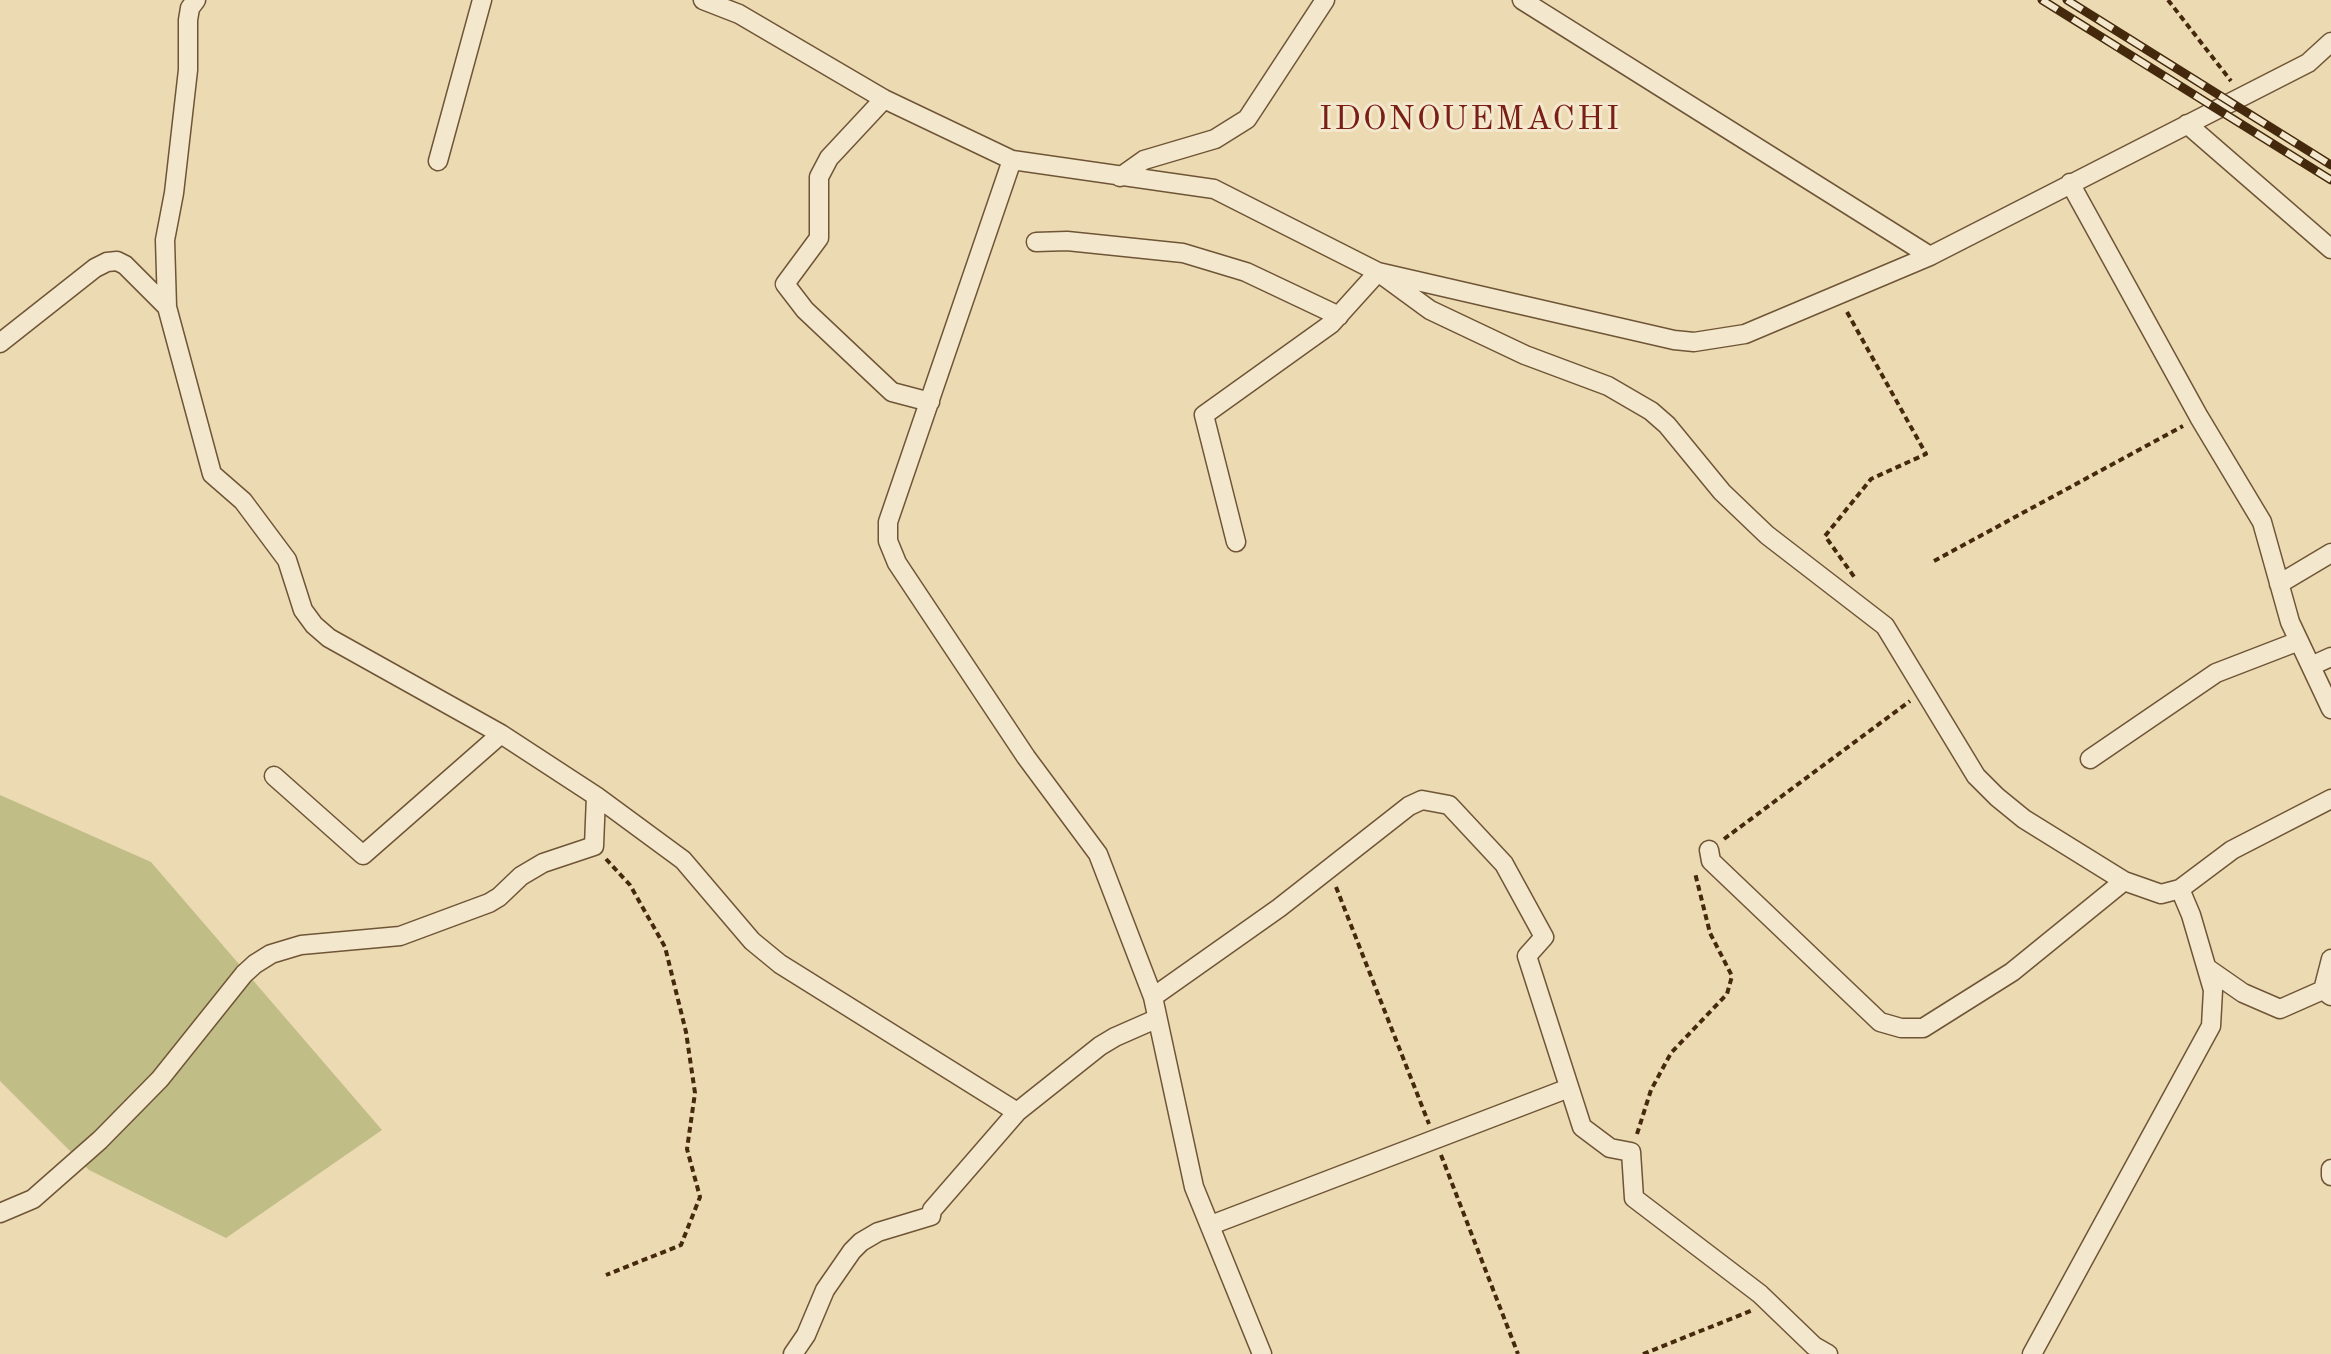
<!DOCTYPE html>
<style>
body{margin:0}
canvas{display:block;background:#ecdab2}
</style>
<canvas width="2331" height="1354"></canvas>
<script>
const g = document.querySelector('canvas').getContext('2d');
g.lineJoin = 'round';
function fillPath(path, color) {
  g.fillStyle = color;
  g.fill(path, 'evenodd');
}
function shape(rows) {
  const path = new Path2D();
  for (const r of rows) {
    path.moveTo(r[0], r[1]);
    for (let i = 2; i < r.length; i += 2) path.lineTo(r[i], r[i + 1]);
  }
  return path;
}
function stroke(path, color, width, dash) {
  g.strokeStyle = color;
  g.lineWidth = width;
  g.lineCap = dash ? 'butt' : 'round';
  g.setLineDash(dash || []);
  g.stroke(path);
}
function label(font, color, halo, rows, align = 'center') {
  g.font = font + ' "Old Standard TT",serif';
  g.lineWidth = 6;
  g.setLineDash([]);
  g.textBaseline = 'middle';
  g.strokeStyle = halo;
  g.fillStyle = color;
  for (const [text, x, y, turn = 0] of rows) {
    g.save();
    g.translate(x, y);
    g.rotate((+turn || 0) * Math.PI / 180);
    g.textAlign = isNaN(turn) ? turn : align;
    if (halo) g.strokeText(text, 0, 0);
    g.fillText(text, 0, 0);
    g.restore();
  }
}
fillPath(shape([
 [0,795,151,862,382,1130,226,1238,89,1170,0,1081]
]), '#c0bd87');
const minor = shape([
 [196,0,190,8,188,20,188,70,174,193,165,240,167,307,212,474,243,501,287,560,303,610,314,625,329,638,501,734,596,796,683,860,752,941,780,964,1017,1112],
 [703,0,739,14,884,99,1012,160,1214,189,1378,272,1674,340,1694,342,1745,334,1930,256,2308,63,2331,42],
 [1522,0,1930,256],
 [884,99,829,158,819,177,819,238,785,284,805,310,892,392,930,402],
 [2187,124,2331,249],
 [1012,160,888,522,888,541,897,563,1026,757,1098,854,1153,997,1194,1187,1262,1354],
 [438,161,482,0],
 [1120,177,1144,160,1215,139,1247,119,1325,0],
 [2070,183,2199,417,2262,522,2290,622,2331,709],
 [1036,242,1067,241,1183,253,1246,272,1339,316],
 [0,343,95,268,107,262,117,261,125,265,167,307],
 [1236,542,1204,415,1331,324,1378,272,1430,310,1525,355,1608,386,1651,411,1667,425,1722,492,1767,535,1885,626,1976,776,1997,797,2024,819,2124,881,2161,894,2180,889,2232,850,2331,799],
 [2279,584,2331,553],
 [2311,666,2331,657],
 [2090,759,2216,673,2299,641],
 [274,776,363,855,501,734],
 [1709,850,1711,861,1880,1022,1901,1028,1923,1028,2012,972,2124,881],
 [2207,968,2243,993,2280,1009,2323,990,2331,996],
 [2323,990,2331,959],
 [1153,997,1279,908,1409,806,1422,800,1449,805,1504,864,1544,937,1527,956,1582,1127,1610,1148,1631,1152,1634,1198,1760,1294,1814,1346,1828,1354],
 [2331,1169,2331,1176],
 [0,1213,33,1199,100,1140,160,1079,244,974,255,964,271,954,301,945,400,936,489,903,499,897,521,876,543,863,594,846,596,796],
 [1211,1225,1569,1088],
 [793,1354,806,1335,825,1290,852,1251,861,1242,878,1232,931,1216,932,1210,1017,1112,1100,1046,1115,1037,1156,1019],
 [2032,1354,2211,1026,2213,990,2191,915,2180,889]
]);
stroke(minor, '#6f5536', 21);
stroke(shape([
 [2168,0,2231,81],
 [1847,312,1926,454,1871,479,1825,536,1855,578],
 [1934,561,2183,426],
 [1724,839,1910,701],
 [606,859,630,885,665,947,686,1032,695,1093,687,1149,700,1197,681,1245,606,1275],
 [1336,887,1429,1124],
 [1637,1134,1651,1090,1671,1053,1727,994,1732,976,1710,933,1695,873],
 [1441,1155,1518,1354],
 [1643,1354,1753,1310]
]), '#45290c', 4, [6, 4]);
stroke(minor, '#f3e7cd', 18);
const rail = shape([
 [2042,0,2331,180],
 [2067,0,2331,165]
]);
stroke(rail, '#45290c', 9);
stroke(rail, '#f3e7cd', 6, [18]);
g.letterSpacing = '2px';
label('34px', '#7a1f14', '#f3e7cd', [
 ["IDONOUEMACHI",1470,120]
]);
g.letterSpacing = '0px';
</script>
